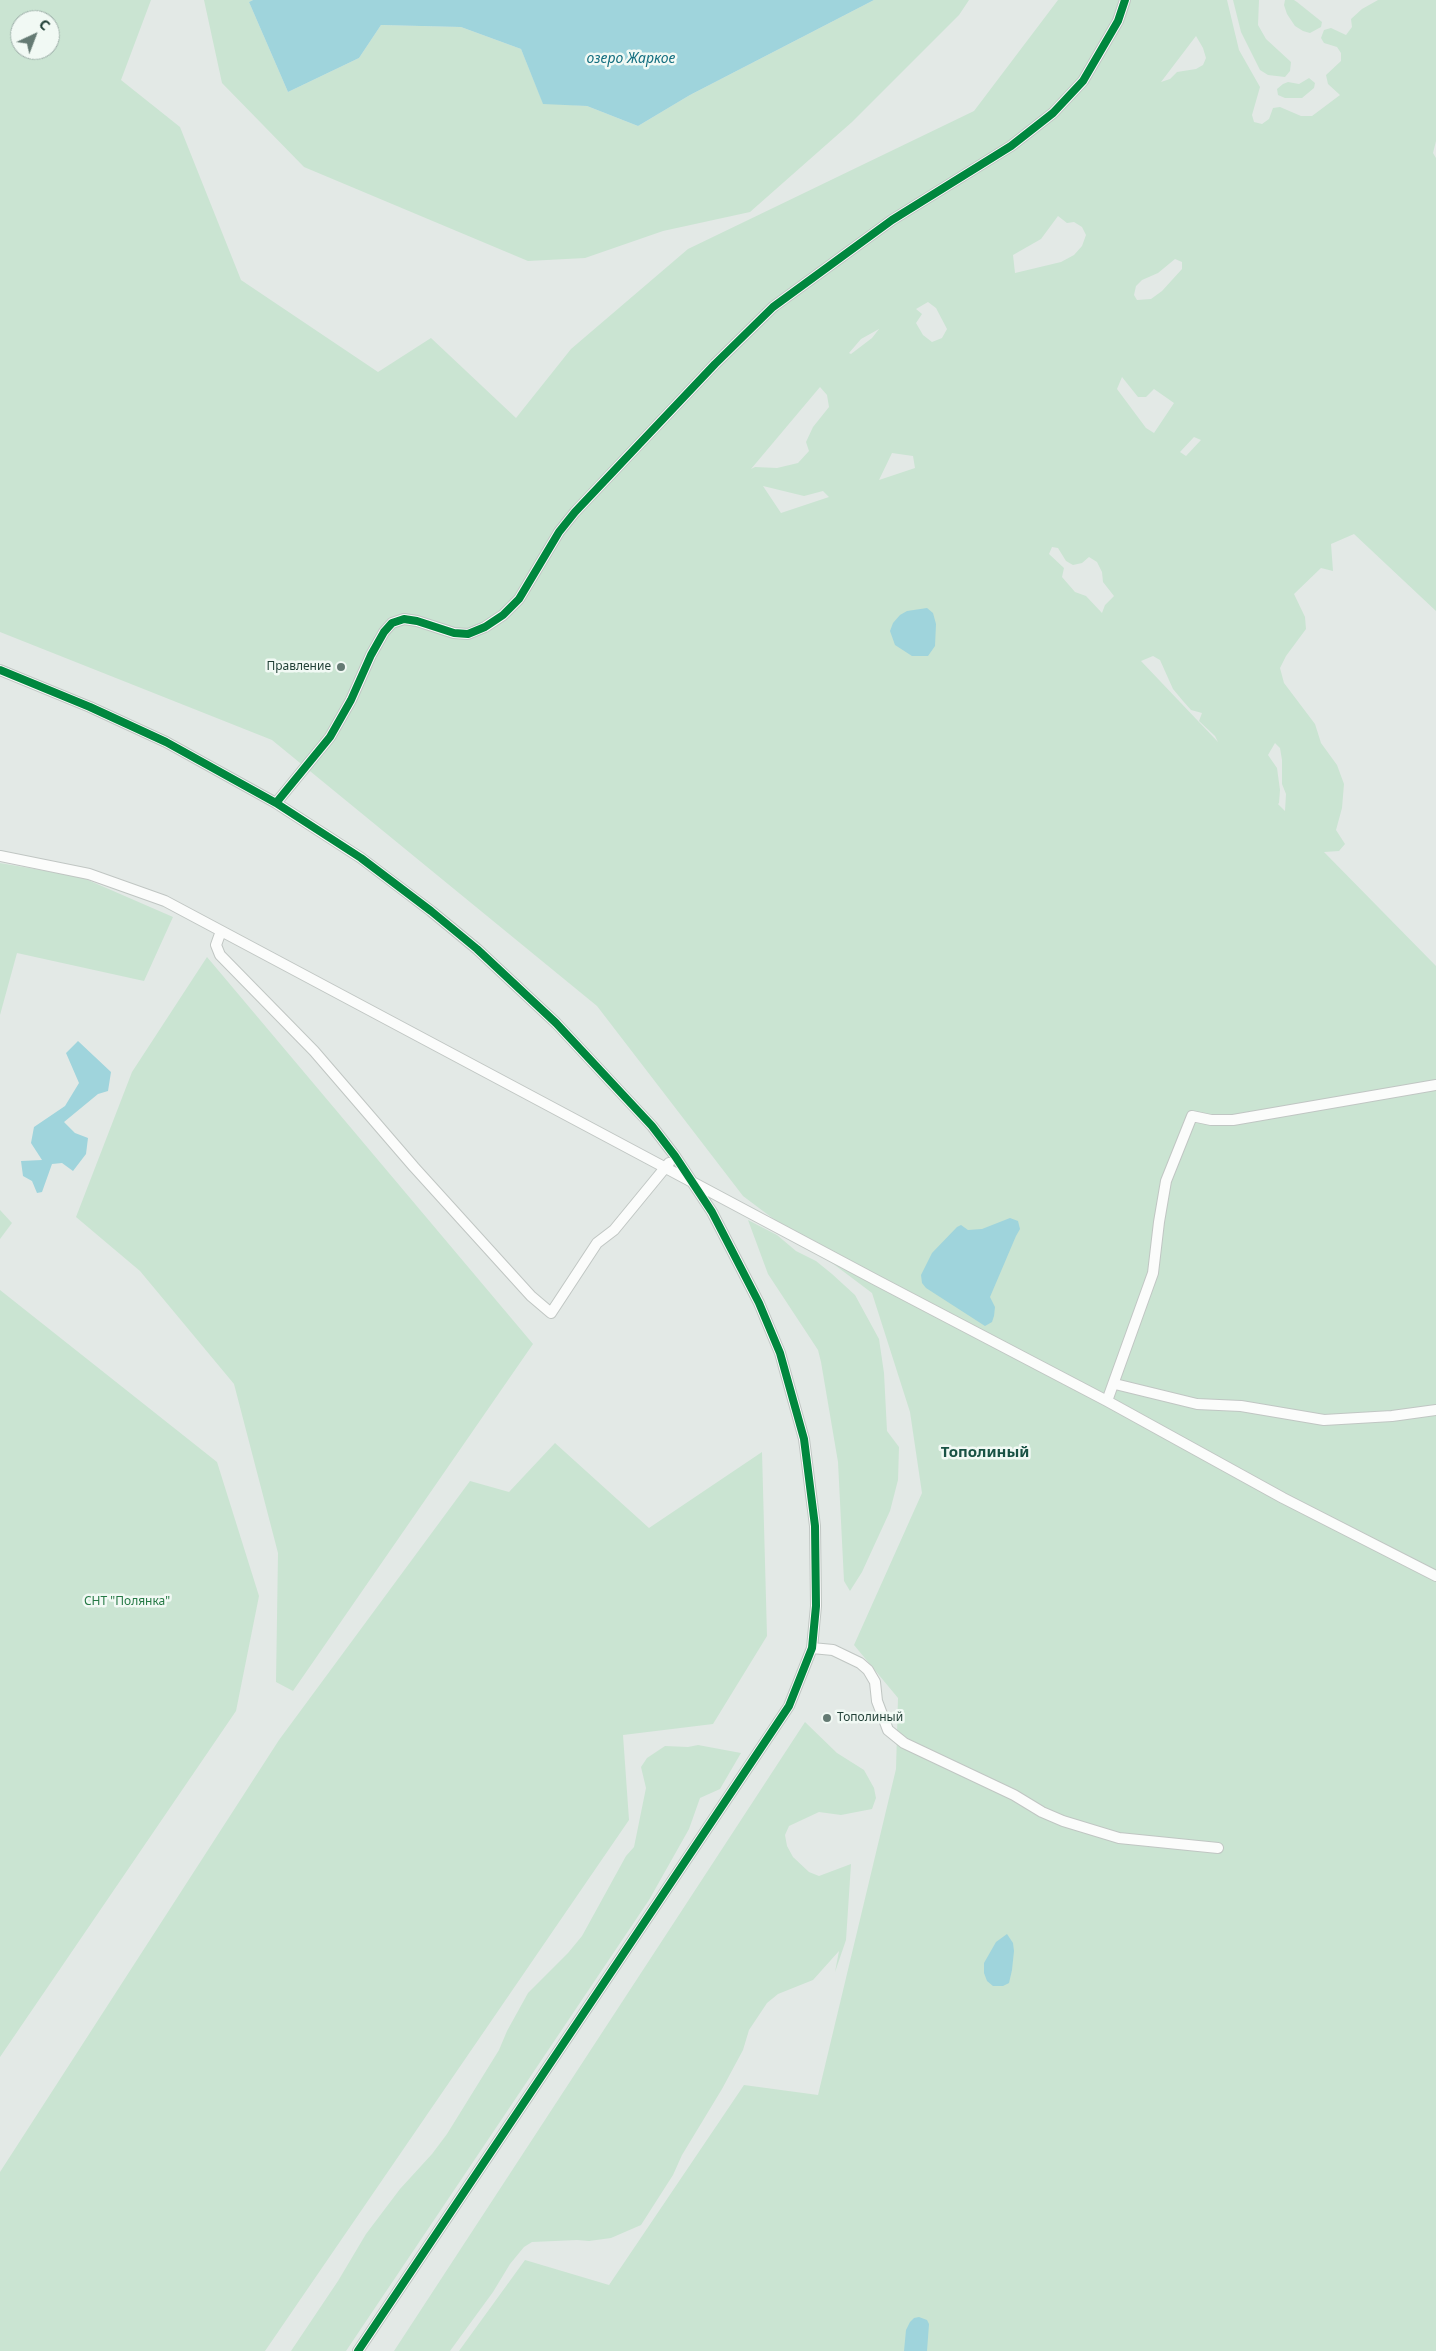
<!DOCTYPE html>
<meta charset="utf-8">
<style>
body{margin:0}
#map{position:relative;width:1436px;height:2351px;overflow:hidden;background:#e3e9e6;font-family:"Noto Sans",sans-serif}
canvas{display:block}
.north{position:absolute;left:10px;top:10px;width:50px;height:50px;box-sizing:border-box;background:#f1f9f4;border:1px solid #9daea8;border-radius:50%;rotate:43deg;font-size:14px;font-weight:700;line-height:20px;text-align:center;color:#1f3e35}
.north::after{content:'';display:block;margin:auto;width:18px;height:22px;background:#647a73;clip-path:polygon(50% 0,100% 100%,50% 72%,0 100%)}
</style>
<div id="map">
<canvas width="1436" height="2351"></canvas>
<div class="north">С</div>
</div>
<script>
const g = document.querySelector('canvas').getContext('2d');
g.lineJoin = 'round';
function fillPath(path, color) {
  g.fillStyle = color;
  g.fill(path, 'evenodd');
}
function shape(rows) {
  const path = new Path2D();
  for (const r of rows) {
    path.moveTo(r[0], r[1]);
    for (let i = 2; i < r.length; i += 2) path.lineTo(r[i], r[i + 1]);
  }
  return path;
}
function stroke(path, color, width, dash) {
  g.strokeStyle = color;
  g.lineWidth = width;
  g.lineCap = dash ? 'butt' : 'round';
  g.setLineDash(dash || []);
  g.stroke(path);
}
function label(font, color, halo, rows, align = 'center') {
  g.font = font + ' "Noto Sans",sans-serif';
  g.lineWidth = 5;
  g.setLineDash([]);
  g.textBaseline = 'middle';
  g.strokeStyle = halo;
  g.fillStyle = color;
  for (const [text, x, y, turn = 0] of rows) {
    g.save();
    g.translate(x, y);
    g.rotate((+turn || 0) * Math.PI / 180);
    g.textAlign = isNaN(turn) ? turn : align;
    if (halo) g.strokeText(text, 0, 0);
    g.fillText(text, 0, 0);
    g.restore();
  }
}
fillPath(shape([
 [0,0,151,0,121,80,180,127,241,280,378,372,431,338,516,418,571,349,688,249,974,111,1058,0,1227,0,1239,50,1260,87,1252,115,1254,122,1262,124,1269,119,1273,108,1280,107,1301,116,1312,116,1340,95,1328,84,1326,75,1341,61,1341,53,1337,47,1324,43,1321,38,1324,30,1331,28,1346,35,1352,27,1351,19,1362,9,1378,0,1436,0,1436,141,1433,153,1436,158,1436,611,1354,534,1331,544,1333,571,1321,568,1294,594,1305,617,1306,629,1286,656,1280,668,1284,683,1315,724,1321,743,1337,765,1344,784,1342,808,1336,830,1345,844,1339,851,1324,852,1436,966,1436,2351,459,2351,525,2260,609,2285,744,2085,818,2095,896,1769,898,1698,854,1645,922,1493,910,1412,872,1293,743,1196,597,1006,272,740,0,632],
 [20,20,50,20,50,50,20,50],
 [1196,36,1203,48,1206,58,1203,65,1196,69,1177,72,1170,79,1161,82],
 [1058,216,1067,223,1074,222,1082,227,1086,235,1082,246,1074,255,1061,262,1015,273,1013,255,1041,239],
 [1175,259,1182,262,1182,269,1162,291,1151,299,1137,300,1134,295,1136,286,1142,280,1158,273],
 [928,302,936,308,947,329,942,338,932,342,923,335,916,323,922,314,916,309],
 [879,329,872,338,851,354,849,353,861,339],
 [1122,377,1138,397,1146,397,1154,389,1174,403,1154,433,1146,428,1117,389],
 [820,387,827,395,829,407,813,427,806,442,809,451,798,463,777,468,755,467,751,469],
 [1194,437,1201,440,1186,456,1180,452],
 [892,453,913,456,915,468,879,480],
 [763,486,804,496,823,491,829,497,781,513],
 [1052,547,1058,548,1066,561,1073,565,1082,563,1089,557,1097,562,1102,572,1103,582,1114,596,1105,605,1102,613,1086,596,1075,592,1062,577,1064,568,1049,554],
 [1153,656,1160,660,1173,689,1183,701,1191,710,1202,713,1199,721,1215,736,1218,742,1141,661],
 [1275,743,1280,748,1282,760,1282,784,1286,794,1285,811,1278,804,1279,803,1280,790,1277,768,1268,755],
 [204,0,253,0,249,2,288,92,359,58,381,25,461,27,521,49,543,103,587,106,638,126,690,95,874,0,969,0,959,15,852,122,750,212,663,231,585,258,528,261,304,167,222,83],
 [1233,0,1259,0,1258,25,1266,39,1291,62,1290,71,1285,77,1268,75,1260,70,1241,32],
 [1285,0,1294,0,1297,2,1322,22,1321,27,1310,33,1303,31,1295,26,1287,14,1284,5],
 [1309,78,1315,83,1314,88,1302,98,1285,98,1278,95,1277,89,1283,84,1288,82,1299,84],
 [0,863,81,877,173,917,144,981,17,953,0,1015],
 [207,957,533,1344,293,1691,276,1682,278,1553,234,1384,140,1271,76,1217,132,1072],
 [0,1210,12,1223,0,1239],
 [748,1220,777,1235,796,1251,816,1261,832,1274,855,1295,879,1339,884,1373,887,1431,899,1447,898,1480,890,1511,862,1572,850,1591,844,1581,838,1462,821,1362,818,1350,768,1274],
 [0,1290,217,1462,259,1596,236,1711,0,2057],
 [555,1443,649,1528,762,1452,767,1636,713,1724,623,1735,629,1820,265,2351,0,2351,0,2172,279,1740,470,1481,509,1492],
 [805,1722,837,1753,864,1770,874,1788,876,1798,872,1809,841,1815,819,1812,789,1826,785,1835,787,1846,793,1857,809,1872,819,1876,851,1864,846,1940,835,1972,839,1951,813,1980,778,1994,767,2003,749,2030,743,2050,722,2089,682,2155,673,2175,641,2225,611,2238,589,2241,577,2240,532,2242,524,2247,510,2264,493,2292,450,2351,394,2351],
 [698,1745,741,1753,720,1789,700,1798,689,1829,649,1900,346,2351,291,2351,338,2281,366,2234,400,2189,432,2154,447,2134,499,2050,507,2031,528,1993,568,1953,582,1936,626,1856,634,1847,646,1788,641,1767,647,1758,665,1746,688,1747]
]), '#cae4d2');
fillPath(shape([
 [253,0,874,0,690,95,638,126,587,106,543,104,521,49,461,27,381,25,359,58,288,92,249,2],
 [927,608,933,613,936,624,935,646,928,656,912,656,895,645,890,631,893,623,900,615,907,611],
 [78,1041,111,1072,108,1091,98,1094,64,1122,75,1133,88,1138,86,1154,73,1171,62,1163,52,1164,42,1192,37,1193,32,1181,23,1176,21,1161,42,1160,31,1143,34,1127,65,1106,79,1083,66,1053],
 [1010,1218,1018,1221,1020,1229,1016,1236,990,1297,995,1307,994,1316,992,1322,985,1326,926,1288,922,1283,921,1275,932,1253,957,1227,961,1225,968,1230,982,1229],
 [1007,1934,1013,1943,1014,1951,1012,1970,1009,1983,1003,1986,993,1986,987,1981,984,1973,984,1963,996,1942],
 [919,2317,927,2320,929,2324,927,2351,904,2351,906,2330,910,2322,914,2318]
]), '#9fd4dc');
const minor = shape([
 [0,670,90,707,166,742,276,803,361,858,431,911,477,949,556,1023,652,1126,675,1156,712,1212,759,1303,780,1353,804,1439,815,1526,816,1606,812,1648,789,1706,358,2351],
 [276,803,330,737,351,700,371,655,384,632,392,623,404,619,417,621,454,633,468,634,485,627,503,615,519,599,559,532,575,512,715,364,773,307,892,220,1011,146,1053,113,1083,81,1118,21,1125,0],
 [0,856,89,874,165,901,876,1280,1107,1401,1283,1498,1436,1576],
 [221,931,216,945,220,955,314,1051,414,1167,531,1296,551,1313,597,1243,614,1230,669,1163],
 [1115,1384,1197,1404,1241,1406,1324,1420,1392,1416,1436,1410],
 [1107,1401,1153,1273,1159,1222,1166,1181,1192,1116,1211,1120,1233,1120,1436,1085],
 [812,1648,833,1650,860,1663,868,1670,875,1682,877,1701,888,1730,904,1743,1014,1795,1042,1812,1063,1821,1119,1838,1218,1848]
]);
stroke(minor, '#c0c6c3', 12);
stroke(minor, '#fbfcfb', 10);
stroke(shape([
 [0,670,90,707,166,742,276,803,361,858,431,911,477,949,556,1023,652,1126,675,1156,712,1212,759,1303,780,1353,804,1439,815,1526,816,1606,812,1648,789,1706,358,2351],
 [276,803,330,737,351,700,371,655,384,632,392,623,404,619,417,621,454,633,468,634,485,627,503,615,519,599,559,532,575,512,715,364,773,307,892,220,1011,146,1053,113,1083,81,1118,21,1125,0]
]), '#00873e', 8);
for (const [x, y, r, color] of [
 [341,667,5,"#647a73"],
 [827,1718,5,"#647a73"]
]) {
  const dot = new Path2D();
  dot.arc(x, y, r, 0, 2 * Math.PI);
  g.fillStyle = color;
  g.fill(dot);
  stroke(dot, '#f1f9f4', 2);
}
label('12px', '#1f3e35', '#f1f9f4', [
 ["Правление",331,667],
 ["Тополиный",837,1718,"left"]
], 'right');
label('12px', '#257945', '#f1f9f4', [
 ["СНТ \"Полянка\"",127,1602]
]);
label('italic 14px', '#146f80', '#f1f9f4', [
 ["озеро Жаркое",631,59]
]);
label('bold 15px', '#195244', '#f1f9f4', [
 ["Тополиный",985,1453]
]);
</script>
